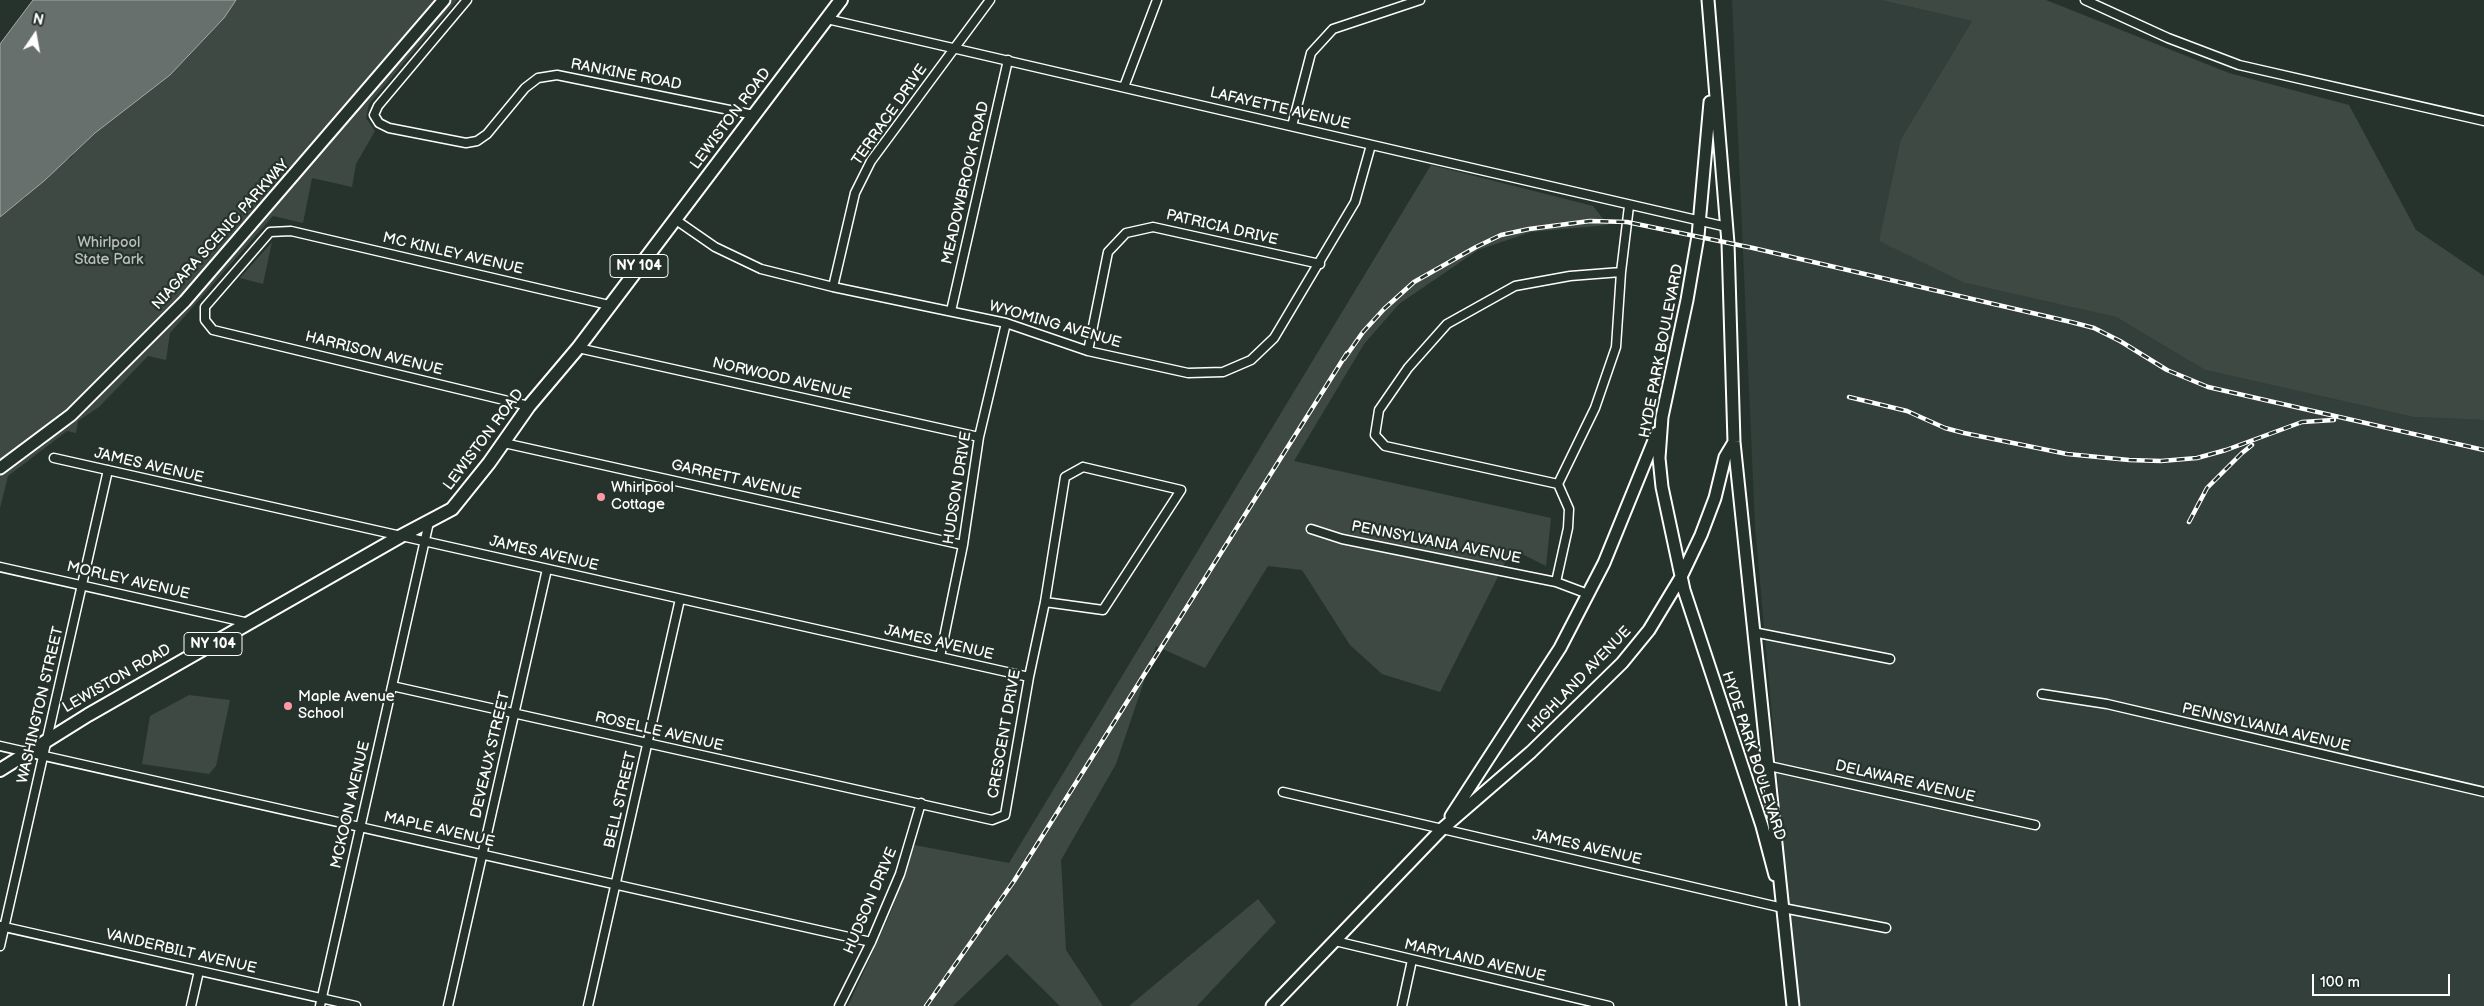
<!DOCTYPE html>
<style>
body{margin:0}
#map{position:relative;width:2484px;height:1006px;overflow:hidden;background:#26332d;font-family:"Balsamiq Sans",sans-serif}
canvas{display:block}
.north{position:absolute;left:10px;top:10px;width:50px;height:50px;-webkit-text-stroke:4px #26332d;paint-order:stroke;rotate:12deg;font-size:14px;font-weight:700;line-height:20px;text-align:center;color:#fff}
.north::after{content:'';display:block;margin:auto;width:18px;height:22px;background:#fff;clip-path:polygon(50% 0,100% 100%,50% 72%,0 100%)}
.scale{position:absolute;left:2312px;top:974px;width:138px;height:22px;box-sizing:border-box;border:2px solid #fff;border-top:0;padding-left:6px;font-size:15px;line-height:18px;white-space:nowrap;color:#fff;-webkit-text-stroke:4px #26332d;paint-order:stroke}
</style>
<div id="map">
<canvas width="2484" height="1006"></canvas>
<div class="north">N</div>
<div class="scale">100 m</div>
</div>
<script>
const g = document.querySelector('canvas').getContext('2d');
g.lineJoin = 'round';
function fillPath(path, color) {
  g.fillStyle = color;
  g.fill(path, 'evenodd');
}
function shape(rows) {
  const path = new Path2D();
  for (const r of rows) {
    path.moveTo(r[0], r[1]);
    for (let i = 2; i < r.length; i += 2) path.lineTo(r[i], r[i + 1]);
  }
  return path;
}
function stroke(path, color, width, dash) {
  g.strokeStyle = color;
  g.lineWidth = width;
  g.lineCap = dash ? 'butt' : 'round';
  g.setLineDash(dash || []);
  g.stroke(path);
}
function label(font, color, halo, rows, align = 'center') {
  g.font = font + ' "Balsamiq Sans",sans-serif';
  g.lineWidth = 4.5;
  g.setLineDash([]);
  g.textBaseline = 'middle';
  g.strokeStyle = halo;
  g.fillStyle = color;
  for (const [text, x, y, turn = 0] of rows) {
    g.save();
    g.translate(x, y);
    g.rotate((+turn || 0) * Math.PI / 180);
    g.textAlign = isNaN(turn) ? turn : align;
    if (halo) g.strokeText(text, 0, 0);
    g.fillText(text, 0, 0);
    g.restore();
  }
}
fillPath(shape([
 [1732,0,1880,0,1972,21,1901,139,1965,283,2116,317,2205,370,2414,417,2484,420,2484,1006,1798,1006,1755,526]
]), '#333f3a');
fillPath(shape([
 [232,0,457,0,369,104,366,118,375,131,356,164,352,187,312,178,303,223,273,216,170,333,166,360,148,356,99,407,78,421,76,433,67,431,8,476,0,508,0,212,25,198,43,170,71,158,97,122],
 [1880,0,2046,0,2229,73,2349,105,2416,230,2484,276,2484,420,2414,417,2205,370,2116,317,1965,283,1879,241,1901,139,1972,21],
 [1431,165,1593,206,1608,225,1531,232,1478,250,1399,304,1364,344,1294,461,1551,518,1546,566,1512,549,1440,692,1382,674,1350,645,1302,570,1268,566,1205,668,1156,646,1116,764,1061,860,1066,950,1103,1006,1060,1006,1007,954,953,1006,848,1006,891,912,914,845,1009,863],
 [272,242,263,284,240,278],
 [189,695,230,700,216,766,209,774,142,764,150,716],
 [1258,899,1276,922,1197,1006,1129,1006]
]), '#3e4944');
const water = shape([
 [33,0,236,0,224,18,170,75,95,133,44,181,0,217,0,44,33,0]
]);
fillPath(water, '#67706c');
stroke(water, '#a4a9a7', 1);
const street = shape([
 [467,0,378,106,374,115,379,123,389,128,466,143,477,141,487,134,525,88,538,78,557,75,754,115],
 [2085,0,2168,38,2239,65,2484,121],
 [827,19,1727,227],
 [1124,87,1157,0],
 [1292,126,1311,53,1333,29,1420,0],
 [676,220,715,247,761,269,833,287,1006,323,1088,351,1188,373,1223,372,1251,360,1274,338,1355,202,1371,145],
 [833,287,855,193,871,161,990,0],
 [951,311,1008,60],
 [578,348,979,437],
 [1088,351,1108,252,1126,233,1153,227,1320,264],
 [529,406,213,330,205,320,205,307,270,232,291,231,609,305],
 [504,443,963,545],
 [54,458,1029,677],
 [1083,467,1181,490,1103,610,1045,602,1065,477,1083,467],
 [1558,484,1385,446,1375,435,1379,410,1408,368,1447,324,1515,286,1570,276,1621,272,1629,206],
 [1311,529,1342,539,1556,582],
 [0,567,249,623],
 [1588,594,1556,582,1568,528,1569,509,1558,484,1595,408,1616,347,1621,272],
 [1753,632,1890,659],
 [940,657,963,545,979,437,1006,323],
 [392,686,992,820,1005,815,1029,677,1045,602],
 [2042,694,2107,704,2484,792],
 [0,746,871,942],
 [1769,766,2035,825],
 [1283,792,1783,908,1886,928],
 [0,926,356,1006],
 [1335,941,1609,1006],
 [0,946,108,470],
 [191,1006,199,971],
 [320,1006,429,522],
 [448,1006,547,569],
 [588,1006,680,599],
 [839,1006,871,942,900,874,921,803],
 [1402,1006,1412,960]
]);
const secondary = shape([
 [1708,0,1728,243,1734,442,1793,1006],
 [1710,102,1698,236,1687,300,1662,417,1659,458,1662,487,1684,590,1762,826,1775,875],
 [0,468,71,415,185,301,444,0],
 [1451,816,1560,648,1604,563,1657,433],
 [1272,1006,1442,829,1531,752,1622,663,1649,630,1681,577,1701,535,1715,498,1725,457,1734,442]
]);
const primary = shape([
 [0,770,88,715,401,536,452,509,489,463,529,406,578,348,841,0]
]);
stroke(street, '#fff', 11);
stroke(secondary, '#fff', 15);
stroke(primary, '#fff', 16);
stroke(street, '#26332d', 8);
stroke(secondary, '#26332d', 11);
stroke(primary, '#26332d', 12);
const rail = shape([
 [1344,359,1363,332,1384,309,1414,282,1476,247,1501,235,1529,229,1590,221,1627,222,1753,248,2071,322,2094,328,2120,341,2167,370,2208,387,2484,450],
 [1849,397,1907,411,1945,428,1964,433,2067,454,2129,460,2161,461,2197,458,2226,450,2302,422,2334,420],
 [2189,522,2207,488,2242,453,2252,445],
 [926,1006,1014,881,1347,353]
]);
stroke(rail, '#fff', 4.5);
stroke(rail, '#26332d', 2.5, [8]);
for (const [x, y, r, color] of [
 [601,497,5,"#ff9aa2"],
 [288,706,5,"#ff9aa2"]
]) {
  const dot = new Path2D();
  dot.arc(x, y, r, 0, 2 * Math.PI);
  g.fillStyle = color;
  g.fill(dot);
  stroke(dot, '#26332d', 2);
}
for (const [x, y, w] of [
 [639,266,58],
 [213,644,58]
]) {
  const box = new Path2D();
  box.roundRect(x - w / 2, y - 11.5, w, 23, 4);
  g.fillStyle = '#26332d';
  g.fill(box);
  stroke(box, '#fff', 1);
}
label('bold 14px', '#fff', null, [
 ["NY 104",639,266],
 ["NY 104",213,644]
]);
label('15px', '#fff', '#26332d', [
 ["RANKINE ROAD",626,75,11],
 ["LAFAYETTE AVENUE",1280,109,13],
 ["TERRACE DRIVE",890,115,-55],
 ["LEWISTON ROAD",731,119,-53],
 ["MEADOWBROOK ROAD",966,183,-77],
 ["PATRICIA DRIVE",1222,228,13],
 ["NIAGARA SCENIC PARKWAY",221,235,-48],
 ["MC KINLEY AVENUE",453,254,13],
 ["WYOMING AVENUE",1055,325,16],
 ["HYDE PARK BOULEVARD",1662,351,-79],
 ["HARRISON AVENUE",374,354,14],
 ["NORWOOD AVENUE",782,379,13],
 ["LEWISTON ROAD",484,440,-53],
 ["JAMES AVENUE",149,466,13],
 ["GARRETT AVENUE",736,480,13],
 ["HUDSON DRIVE",958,488,-81],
 ["PENNSYLVANIA AVENUE",1436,543,11],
 ["JAMES AVENUE",544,554,13],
 ["MORLEY AVENUE",128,581,13],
 ["JAMES AVENUE",939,643,13],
 ["LEWISTON ROAD",117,679,-30],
 ["HIGHLAND AVENUE",1580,680,-46],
 ["WASHINGTON STREET",41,705,-77],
 ["PENNSYLVANIA AVENUE",2266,728,13],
 ["ROSELLE AVENUE",659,732,13],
 ["CRESCENT DRIVE",1005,734,-80],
 ["DEVEAUX STREET",491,755,-77],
 ["HYDE PARK BOULEVARD",1753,756,72],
 ["DELAWARE AVENUE",1905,782,13],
 ["BELL STREET",621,800,-77],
 ["MCKOON AVENUE",351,805,-77],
 ["MAPLE AVENUE",439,830,13],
 ["JAMES AVENUE",1587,848,13],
 ["HUDSON DRIVE",871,901,-67],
 ["VANDERBILT AVENUE",181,952,13],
 ["MARYLAND AVENUE",1475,961,13]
]);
label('15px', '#bbbfbe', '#26332d', [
 ["Whirlpool",109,243],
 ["State Park",109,260]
]);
label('15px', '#fff', '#26332d', [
 ["Whirlpool",611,488],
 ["Cottage",611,505],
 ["Maple Avenue",298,697],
 ["School",298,714]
], 'left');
</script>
